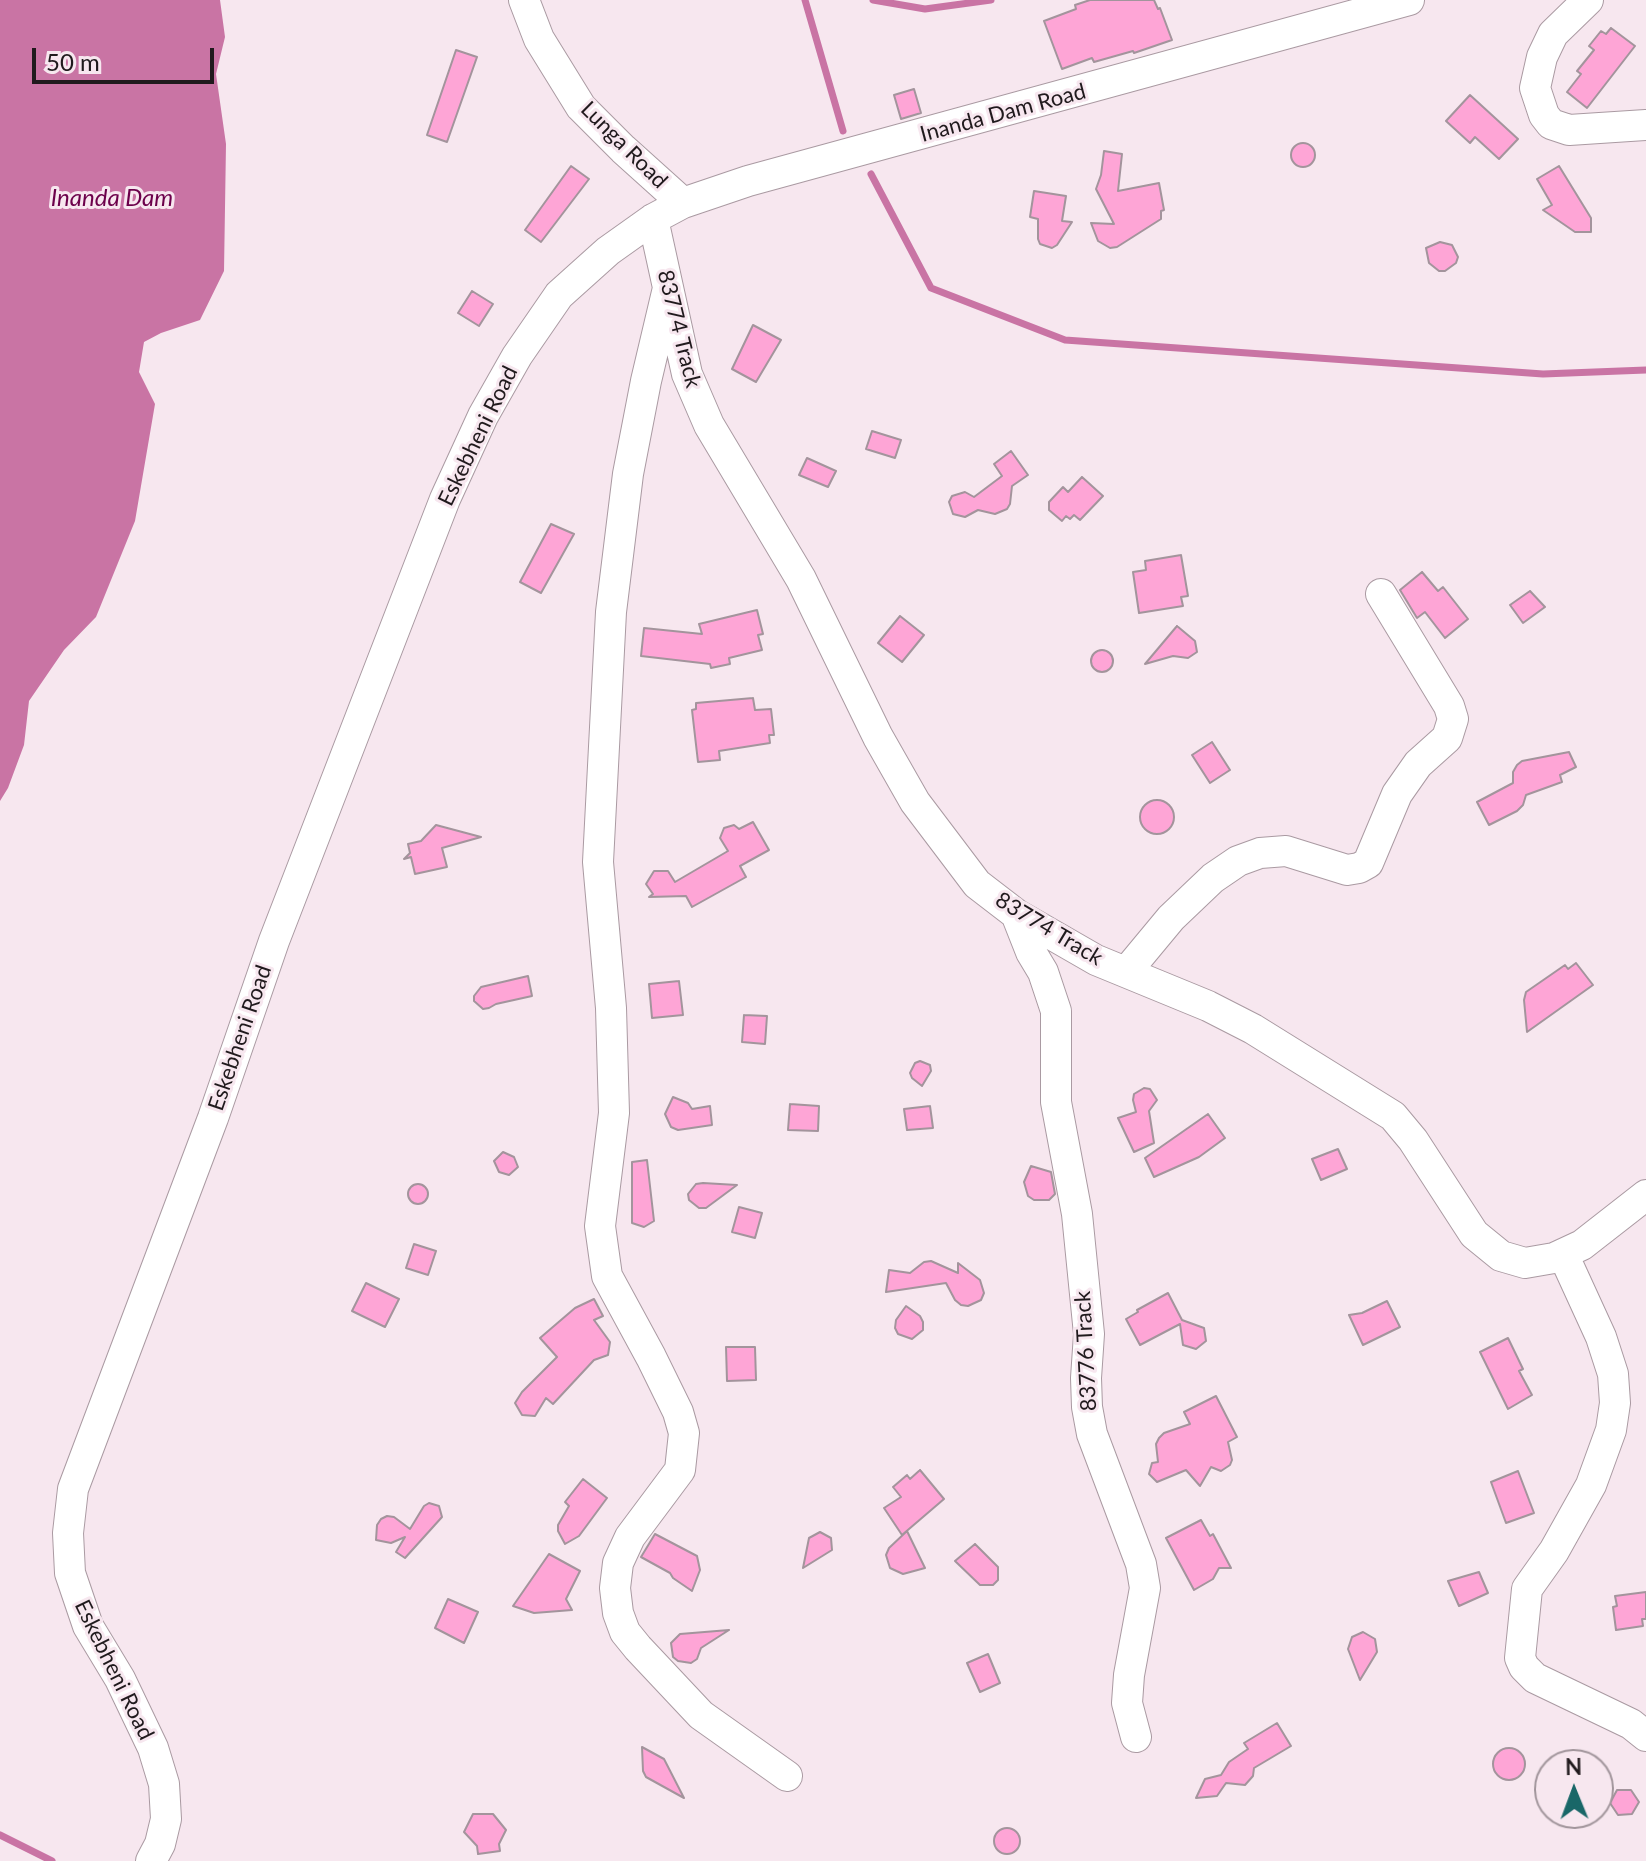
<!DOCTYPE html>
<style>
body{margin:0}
#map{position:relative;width:1646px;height:1861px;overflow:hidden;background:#f7e7ef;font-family:Lato,sans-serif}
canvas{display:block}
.north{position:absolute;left:1534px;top:1749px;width:80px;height:80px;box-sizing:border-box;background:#f7e7ef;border:2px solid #a1959b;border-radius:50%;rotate:359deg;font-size:22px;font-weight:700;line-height:32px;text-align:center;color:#201a1d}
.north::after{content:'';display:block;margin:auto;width:28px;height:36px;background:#196768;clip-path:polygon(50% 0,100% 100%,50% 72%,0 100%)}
.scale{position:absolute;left:32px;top:48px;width:182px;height:36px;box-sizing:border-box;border:4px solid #201a1d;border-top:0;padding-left:10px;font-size:24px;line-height:28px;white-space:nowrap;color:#201a1d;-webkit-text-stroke:6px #f7e7ef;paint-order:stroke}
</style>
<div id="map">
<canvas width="1646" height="1861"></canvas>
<div class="north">N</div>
<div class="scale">50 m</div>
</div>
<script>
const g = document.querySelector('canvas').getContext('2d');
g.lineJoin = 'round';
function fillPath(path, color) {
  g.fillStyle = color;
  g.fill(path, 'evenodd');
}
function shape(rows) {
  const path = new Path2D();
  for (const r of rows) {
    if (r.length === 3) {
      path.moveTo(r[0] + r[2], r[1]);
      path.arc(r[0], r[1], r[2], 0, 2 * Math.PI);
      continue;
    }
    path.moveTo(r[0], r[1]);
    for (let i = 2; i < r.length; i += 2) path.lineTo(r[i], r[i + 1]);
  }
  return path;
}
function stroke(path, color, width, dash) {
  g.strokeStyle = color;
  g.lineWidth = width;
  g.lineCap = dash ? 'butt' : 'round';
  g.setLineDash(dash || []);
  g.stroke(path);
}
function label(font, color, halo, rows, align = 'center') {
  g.font = font + ' Lato,sans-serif';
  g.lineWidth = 6;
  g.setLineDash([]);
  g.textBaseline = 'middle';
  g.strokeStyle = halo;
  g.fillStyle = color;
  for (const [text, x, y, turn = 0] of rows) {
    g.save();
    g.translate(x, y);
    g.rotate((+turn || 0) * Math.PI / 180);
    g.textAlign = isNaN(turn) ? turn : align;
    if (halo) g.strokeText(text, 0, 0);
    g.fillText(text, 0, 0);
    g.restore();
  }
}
fillPath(shape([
 [0,0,220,0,225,37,216,74,226,144,224,271,200,320,161,333,144,342,139,372,155,404,135,521,96,617,64,650,29,701,24,745,8,788,0,801]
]), '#c974a4');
stroke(shape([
 [805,0,843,131],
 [873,0,925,9,991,0],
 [871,174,931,288,1065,340,1543,374,1646,370],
 [0,1835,52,1861]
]), '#c974a4', 7);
const building = shape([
 [1090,0,1154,0,1158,9,1160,8,1172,40,1134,53,1133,51,1094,62,1092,58,1062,69,1044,21,1076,9,1075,5,1090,0],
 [1611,28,1635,46,1587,108,1567,92,1581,74,1577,71,1594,50,1589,46,1601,31,1606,34,1611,28],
 [456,50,477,57,447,142,427,135,456,50],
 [914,89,921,113,901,119,894,95,914,89],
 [1470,95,1518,139,1499,159,1475,137,1470,143,1446,121,1470,95],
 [1303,155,12],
 [1104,151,1122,154,1118,191,1159,183,1164,210,1161,211,1161,219,1117,247,1110,248,1098,241,1091,223,1114,224,1096,189,1101,175,1104,151],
 [571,166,589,179,541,242,525,230,571,166],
 [1559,166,1591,218,1591,232,1575,232,1543,210,1552,205,1537,179,1559,166],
 [1034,191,1066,196,1062,221,1072,222,1057,245,1052,248,1040,244,1038,239,1038,219,1030,217,1034,191],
 [1440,242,1452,245,1458,257,1456,263,1445,271,1439,271,1429,263,1426,248,1440,242],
 [472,291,493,304,479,326,458,313,472,291],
 [753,325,781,340,756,382,732,369,753,325],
 [872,431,901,440,895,458,866,449,872,431],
 [1011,451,1028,475,1012,486,1010,504,1007,509,995,514,978,510,965,517,953,514,949,502,952,496,965,492,974,497,1002,476,994,464,1011,451],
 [807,458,836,471,828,487,799,475,807,458],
 [1082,477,1103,496,1080,520,1074,515,1070,519,1066,516,1062,521,1049,510,1049,502,1063,487,1068,492,1082,477],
 [551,524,574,534,541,593,520,582,551,524],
 [1181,555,1188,596,1181,597,1183,606,1139,613,1133,572,1146,570,1145,561,1181,555],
 [1422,572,1438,591,1443,587,1468,619,1445,638,1425,612,1417,618,1400,590,1422,572],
 [1530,591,1545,607,1523,623,1510,605,1530,591],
 [757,610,763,634,758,635,762,650,729,658,730,664,711,668,710,664,641,656,644,628,702,634,699,624,757,610],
 [900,616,924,635,902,662,878,643,900,616],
 [1177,626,1195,641,1197,652,1188,658,1173,656,1145,664,1177,626],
 [1102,661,11],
 [753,698,755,710,771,709,774,735,769,735,770,743,719,751,720,760,698,762,692,710,696,709,696,703,753,698],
 [1212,742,1230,770,1210,783,1192,755,1212,742],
 [1569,752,1576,767,1560,775,1562,782,1526,795,1523,805,1517,811,1489,825,1477,802,1513,783,1513,772,1517,765,1522,761,1569,752],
 [1157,817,17],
 [753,822,769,850,740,866,746,877,692,907,686,896,649,897,653,894,646,884,654,871,668,871,675,882,728,851,720,838,724,828,734,825,739,829,753,822],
 [436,825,481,837,442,848,447,867,415,874,411,857,404,859,410,853,408,844,421,841,436,825],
 [1576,963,1593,985,1527,1032,1524,1000,1526,992,1565,965,1568,969,1576,963],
 [528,976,532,996,496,1004,489,1008,483,1009,474,1001,474,996,481,987,528,976],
 [679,981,683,1015,652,1018,649,984,679,981],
 [744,1015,767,1016,765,1044,742,1042,744,1015],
 [920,1061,930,1065,931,1071,922,1086,912,1078,910,1073,915,1063,920,1061],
 [1144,1088,1150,1089,1157,1100,1149,1111,1154,1143,1134,1152,1118,1118,1136,1112,1133,1100,1134,1094,1144,1088],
 [673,1097,688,1103,692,1109,710,1106,712,1125,678,1130,671,1127,665,1114,673,1097],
 [790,1104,819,1106,818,1131,788,1130,790,1104],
 [930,1106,933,1128,907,1130,904,1109,930,1106],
 [1208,1114,1225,1138,1199,1157,1154,1177,1145,1158,1208,1114],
 [1338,1149,1347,1169,1321,1180,1312,1159,1338,1149],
 [503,1152,514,1157,518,1167,509,1175,499,1172,494,1161,503,1152],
 [647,1160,654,1221,644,1227,632,1223,632,1162,647,1160],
 [1031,1166,1051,1172,1055,1194,1049,1200,1034,1200,1028,1196,1024,1182,1031,1166],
 [418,1194,10],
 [696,1184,703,1183,737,1185,706,1208,699,1208,689,1200,688,1194,696,1184],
 [739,1207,762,1213,755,1238,732,1232,739,1207],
 [414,1244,436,1251,428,1275,406,1268,414,1244],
 [931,1261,958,1273,958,1263,980,1280,984,1293,981,1300,968,1306,961,1305,955,1300,946,1283,886,1292,889,1270,910,1273,924,1262,931,1261],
 [366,1283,399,1299,385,1327,352,1311,366,1283],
 [1168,1293,1182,1320,1204,1328,1206,1341,1196,1349,1183,1345,1180,1324,1140,1345,1126,1319,1138,1312,1137,1310,1168,1293],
 [594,1299,603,1316,594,1320,610,1342,608,1355,594,1360,553,1404,546,1398,535,1416,522,1415,515,1403,522,1392,557,1357,540,1338,575,1308,594,1299],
 [1387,1301,1400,1327,1363,1345,1349,1315,1362,1313,1387,1301],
 [906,1306,920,1316,923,1322,923,1330,912,1339,898,1334,895,1328,896,1320,906,1306],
 [1508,1338,1523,1369,1519,1371,1532,1395,1508,1409,1480,1352,1508,1338],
 [726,1347,755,1347,756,1380,727,1381,726,1347],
 [1216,1396,1237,1437,1228,1442,1232,1460,1230,1465,1221,1471,1211,1467,1200,1486,1186,1470,1157,1482,1149,1474,1152,1463,1158,1462,1156,1444,1159,1438,1164,1433,1190,1424,1184,1412,1216,1396],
 [920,1470,944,1499,902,1535,884,1508,901,1497,893,1487,907,1475,910,1479,920,1470],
 [1518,1471,1534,1513,1506,1523,1491,1482,1518,1471],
 [583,1479,607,1498,579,1536,565,1544,558,1531,558,1525,569,1506,565,1502,583,1479],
 [429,1503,439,1506,442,1517,405,1558,396,1552,405,1537,391,1543,376,1540,377,1525,381,1519,387,1516,394,1517,410,1529,424,1506,429,1503],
 [1201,1520,1210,1536,1213,1534,1231,1568,1219,1568,1213,1579,1194,1590,1166,1538,1201,1520],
 [907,1531,925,1568,903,1574,890,1568,886,1555,889,1548,907,1531],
 [820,1532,831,1538,832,1550,803,1568,809,1538,820,1532],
 [655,1534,697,1556,700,1570,692,1591,673,1578,670,1573,641,1557,655,1534],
 [975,1544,998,1567,998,1580,993,1585,980,1585,955,1561,975,1544],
 [549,1554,580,1571,566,1599,572,1610,534,1613,513,1606,549,1554],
 [1479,1572,1488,1593,1459,1606,1448,1581,1479,1572],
 [1646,1592,1646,1619,1642,1619,1643,1626,1616,1630,1613,1607,1617,1606,1615,1596,1646,1592],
 [448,1599,478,1612,464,1643,435,1628,448,1599],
 [729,1630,701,1648,697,1659,691,1663,678,1661,673,1657,671,1643,680,1634,729,1630],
 [1363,1632,1375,1639,1377,1652,1360,1680,1348,1649,1352,1637,1363,1632],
 [988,1654,1000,1683,980,1692,967,1663,988,1654],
 [1277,1723,1291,1746,1254,1768,1253,1776,1245,1785,1226,1783,1217,1796,1196,1798,1205,1779,1221,1775,1229,1762,1248,1749,1244,1743,1277,1723],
 [642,1747,664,1759,684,1798,646,1777,643,1771,642,1747],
 [1509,1764,16],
 [1617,1790,1631,1790,1639,1802,1632,1814,1618,1815,1610,1803,1617,1790],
 [473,1814,493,1814,506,1830,499,1844,500,1851,478,1854,477,1846,464,1832,473,1814],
 [1007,1841,13]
]);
fillPath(building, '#fea5d6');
stroke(building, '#a3949c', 2);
const minor = shape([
 [524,0,539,39,581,107,623,149,683,203],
 [1588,0,1553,34,1542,57,1535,88,1544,115,1551,124,1569,130,1646,125],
 [653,219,687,374,709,425,801,579,878,737,915,802,977,884,1016,914,1096,960,1208,1006,1253,1029,1393,1116,1413,1140,1474,1234,1501,1256,1525,1263,1554,1258,1582,1245,1646,1195],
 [668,288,646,381,628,474,611,612,598,862,611,1008,614,1113,600,1226,607,1276,651,1357,678,1412,684,1433,680,1470,630,1537,618,1563,615,1588,618,1613,625,1632,638,1648,701,1715,787,1776],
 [1016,914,1031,952,1043,972,1056,1011,1056,1102,1077,1214,1089,1334,1086,1378,1087,1407,1092,1434,1141,1564,1145,1588,1129,1675,1127,1703,1136,1737],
 [1127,971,1171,918,1213,878,1238,861,1260,853,1286,851,1347,870,1359,868,1368,863,1397,794,1418,764,1447,738,1453,719,1449,706,1381,594],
 [1563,1254,1601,1337,1613,1374,1615,1403,1611,1430,1591,1485,1554,1551,1527,1589,1520,1658,1524,1667,1535,1678,1631,1724,1646,1736],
 [151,1861,160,1844,166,1819,164,1784,153,1748,120,1679,88,1626,70,1573,68,1533,73,1489,213,1118,274,941,445,499,483,416,517,356,559,295,608,251,653,219,683,203,748,181,1409,0]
]);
stroke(minor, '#aa9aa2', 32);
stroke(minor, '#fff', 30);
label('22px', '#201a1d', '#f7e7ef', [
 ["Inanda Dam Road",1003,113,-15],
 ["Lunga Road",624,145,45],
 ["83774 Track",679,329,76],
 ["Eskebheni Road",478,436,-64],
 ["83774 Track",1049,929,31],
 ["Eskebheni Road",240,1038,-71],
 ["83776 Track",1086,1351,-93],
 ["Eskebheni Road",114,1670,64]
]);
label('italic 24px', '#6c004b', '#f7e7ef', [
 ["Inanda Dam",112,198]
]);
</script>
